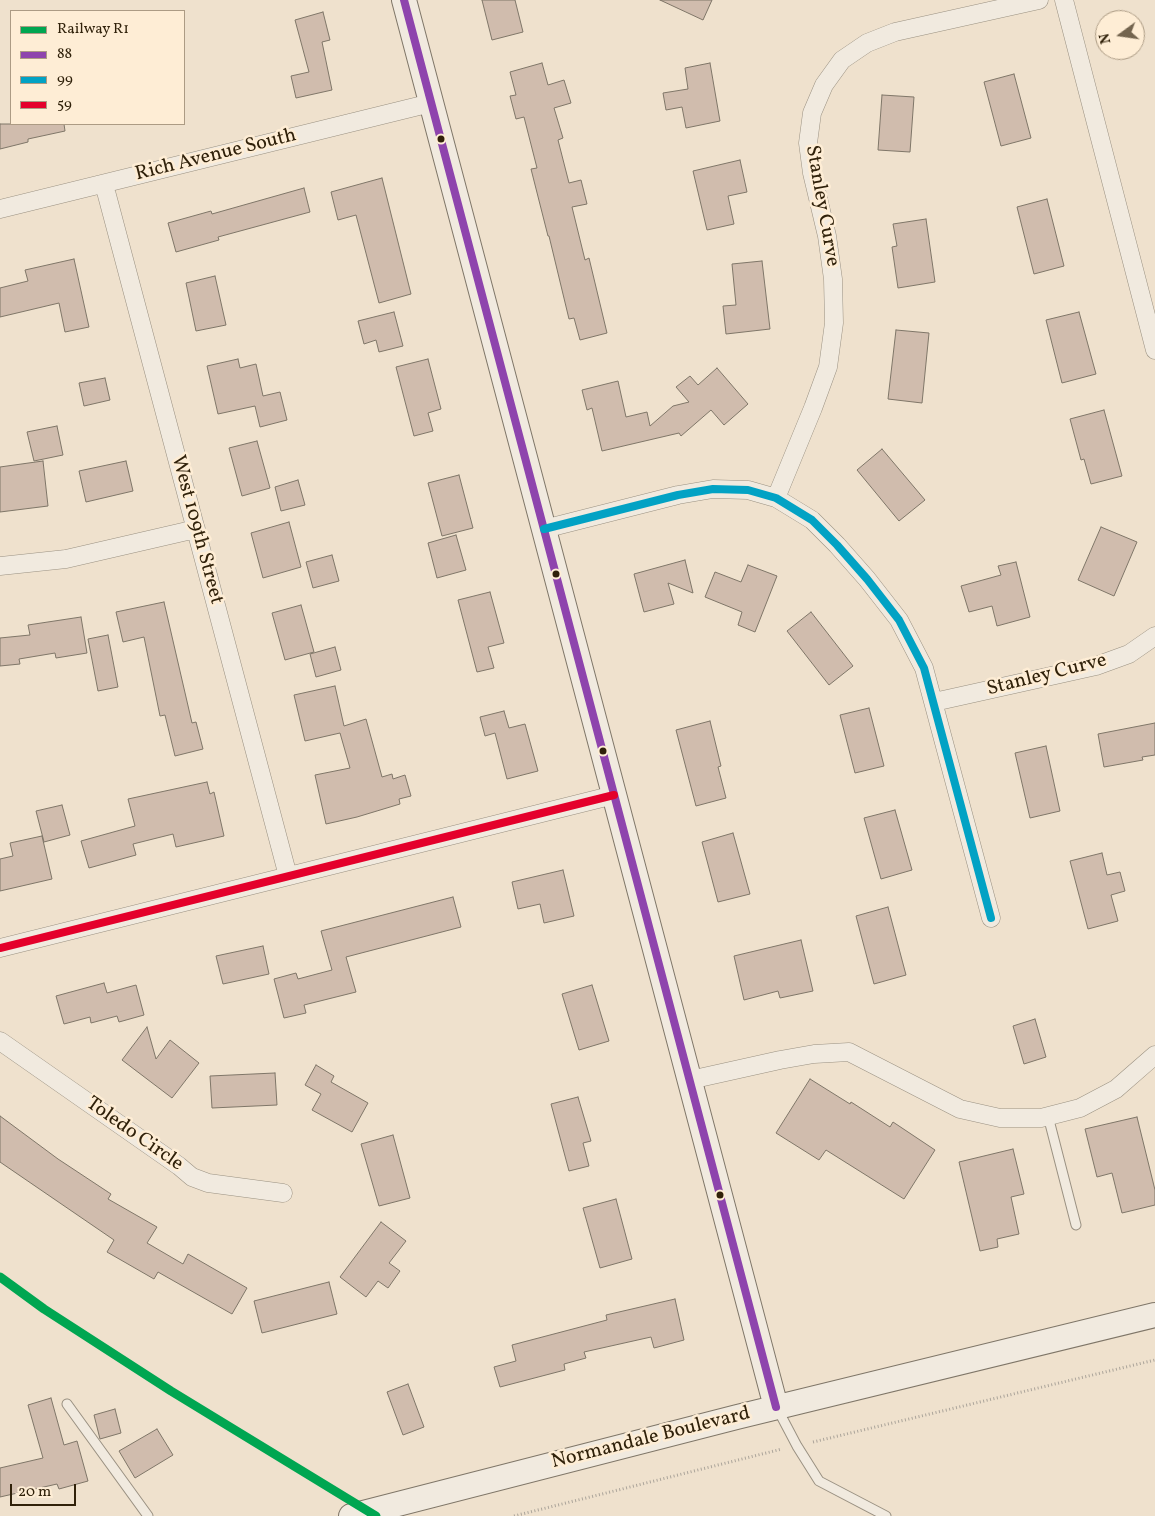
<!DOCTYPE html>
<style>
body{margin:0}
#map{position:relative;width:1155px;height:1516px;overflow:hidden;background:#efe1cd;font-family:Vollkorn,serif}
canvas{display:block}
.legend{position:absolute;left:10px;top:10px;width:175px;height:115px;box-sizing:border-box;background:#feedd5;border:1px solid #ac9b84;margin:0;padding:6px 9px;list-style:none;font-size:15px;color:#30210a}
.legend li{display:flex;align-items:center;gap:10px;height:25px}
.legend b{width:25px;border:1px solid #ac9b84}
.north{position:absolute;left:1095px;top:10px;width:50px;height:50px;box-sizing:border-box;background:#feedd5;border:1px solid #ac9b84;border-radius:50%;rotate:256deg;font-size:14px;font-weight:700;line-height:20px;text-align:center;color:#30210a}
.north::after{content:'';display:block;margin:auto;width:18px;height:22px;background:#73644e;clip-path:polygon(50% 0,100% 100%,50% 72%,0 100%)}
.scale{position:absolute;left:10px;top:1484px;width:66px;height:22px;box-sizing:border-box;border:2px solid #30210a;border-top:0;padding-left:6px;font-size:15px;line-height:18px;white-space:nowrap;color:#30210a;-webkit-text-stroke:4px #feedd5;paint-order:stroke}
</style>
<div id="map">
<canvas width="1155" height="1516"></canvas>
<ul class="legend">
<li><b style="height:6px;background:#00a651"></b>Railway R1</li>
<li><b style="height:6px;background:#8e44ad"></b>88</li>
<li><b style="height:6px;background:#02a2c4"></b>99</li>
<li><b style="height:6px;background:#e4002b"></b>59</li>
</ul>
<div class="north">N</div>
<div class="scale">20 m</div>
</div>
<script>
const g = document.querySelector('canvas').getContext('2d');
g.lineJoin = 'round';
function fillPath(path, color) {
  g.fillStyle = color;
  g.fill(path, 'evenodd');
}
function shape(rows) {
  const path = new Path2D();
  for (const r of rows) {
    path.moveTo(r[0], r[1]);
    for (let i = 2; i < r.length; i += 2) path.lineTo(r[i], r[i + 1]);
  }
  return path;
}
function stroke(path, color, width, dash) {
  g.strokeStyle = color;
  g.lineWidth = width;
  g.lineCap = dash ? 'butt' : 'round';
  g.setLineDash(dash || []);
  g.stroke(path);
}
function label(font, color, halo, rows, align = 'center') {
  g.font = font + ' Vollkorn,serif';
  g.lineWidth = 5;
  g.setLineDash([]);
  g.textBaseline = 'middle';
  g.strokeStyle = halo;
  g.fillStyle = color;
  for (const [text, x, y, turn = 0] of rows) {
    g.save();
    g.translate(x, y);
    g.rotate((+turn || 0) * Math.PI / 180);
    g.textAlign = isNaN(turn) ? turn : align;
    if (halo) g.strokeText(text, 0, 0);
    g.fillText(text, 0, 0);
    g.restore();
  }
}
const building = shape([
 [482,0,515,0,523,32,492,40,482,0],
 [660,0,712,0,703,20,660,0],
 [323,12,330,40,322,42,332,90,296,98,291,76,309,72,295,20,323,12],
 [542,63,548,85,564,80,571,103,554,108,563,138,558,140,569,183,581,180,587,204,572,207,585,260,589,258,607,333,580,340,574,318,569,319,549,236,548,236,531,169,537,168,524,117,516,119,510,96,516,95,510,72,542,63],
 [710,63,720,121,686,128,682,107,666,110,663,93,688,89,685,68,710,63],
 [1014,74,1031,138,1001,146,984,82,1014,74],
 [882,95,914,97,910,152,878,150,882,95],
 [0,124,64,124,65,131,28,139,28,142,0,149,0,124],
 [740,160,747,192,728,196,734,224,707,230,693,171,740,160],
 [382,178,411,294,379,303,356,215,338,220,331,192,382,178],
 [304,188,310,212,218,237,219,240,176,252,168,223,211,211,212,214,304,188],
 [1047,199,1064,266,1034,274,1017,207,1047,199],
 [926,219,935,282,898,288,892,247,897,246,893,224,926,219],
 [74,259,89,327,65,332,59,303,0,317,0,288,28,281,25,270,74,259],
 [762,261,770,329,726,334,723,306,736,305,732,264,762,261],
 [215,276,226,325,196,331,186,283,215,276],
 [394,312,403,346,379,352,376,340,364,344,358,321,394,312],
 [1079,312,1096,374,1062,383,1046,320,1079,312],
 [896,330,929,333,922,403,888,399,896,330],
 [238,359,240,368,256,364,263,396,280,392,287,420,260,427,255,406,218,414,207,366,238,359],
 [428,359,441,409,428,413,433,431,414,436,396,367,428,359],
 [717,368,748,404,724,425,711,410,681,436,679,433,602,451,592,408,587,410,582,390,618,381,626,417,647,412,650,426,673,406,689,402,676,387,690,376,698,385,717,368],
 [105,378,110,400,84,406,79,383,105,378],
 [1104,410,1122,476,1091,484,1084,459,1081,460,1070,419,1104,410],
 [57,426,63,455,34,461,27,432,57,426],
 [257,441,270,488,242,496,229,448,257,441],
 [882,449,925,500,899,521,857,470,882,449],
 [43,461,48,506,0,512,0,467,43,461],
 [126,461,133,491,86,502,79,471,126,461],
 [459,475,473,528,442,536,428,483,459,475],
 [298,480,305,505,281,511,275,487,298,480],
 [289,522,301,567,263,578,251,533,289,522],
 [1101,527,1137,542,1114,596,1078,580,1101,527],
 [456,535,466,570,437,578,428,543,456,535],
 [332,555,339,581,313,588,306,562,332,555],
 [685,560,693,593,668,583,674,604,644,612,634,574,685,560],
 [1016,562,1030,617,997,626,992,606,969,612,961,586,1001,575,998,566,1016,562],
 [748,565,777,576,755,632,738,625,742,612,705,597,715,572,741,582,748,565],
 [490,592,504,643,488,647,494,668,477,672,458,600,490,592],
 [164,602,192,723,196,722,203,749,175,756,165,715,160,716,144,637,123,642,116,612,164,602],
 [301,605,314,652,285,660,272,613,301,605],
 [811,612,853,666,829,685,787,631,811,612],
 [81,617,87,653,56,658,55,653,19,659,20,664,0,666,0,638,30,635,28,625,81,617],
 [108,635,118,687,98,691,88,639,108,635],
 [335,647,341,670,316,677,310,654,335,647],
 [335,686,344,726,366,719,382,777,392,774,393,779,405,775,411,796,399,799,400,804,357,817,326,824,315,775,350,768,340,733,305,741,294,695,335,686],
 [869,708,884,766,855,773,840,715,869,708],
 [504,711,509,728,525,724,538,771,507,779,495,733,485,736,480,717,504,711],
 [710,721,721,766,718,767,726,798,696,806,676,730,710,721],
 [1155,723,1155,755,1142,757,1143,760,1104,767,1098,734,1155,723],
 [1046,746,1060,811,1030,818,1015,753,1046,746],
 [207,782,210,794,214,792,224,836,176,847,173,834,133,844,136,855,89,868,81,841,135,826,128,799,207,782],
 [62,805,70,835,44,842,36,811,62,805],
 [895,810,912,870,881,879,864,818,895,810],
 [733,833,750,894,718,902,702,842,733,833],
 [42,836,52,879,0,891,0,859,13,856,10,843,42,836],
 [1102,853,1107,875,1120,872,1125,891,1111,895,1118,921,1088,929,1070,861,1102,853],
 [563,870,574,916,544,923,540,904,518,909,512,882,563,870],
 [453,897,461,927,346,957,356,992,304,1005,306,1013,284,1018,274,979,296,973,298,979,332,970,321,931,453,897],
 [888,907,906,975,874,984,856,916,888,907],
 [801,940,813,991,780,998,778,991,744,1000,734,956,801,940],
 [263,946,269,974,223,984,216,956,263,946],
 [104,983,107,993,136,985,144,1015,119,1022,117,1016,91,1023,90,1017,64,1024,56,996,104,983],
 [592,985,609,1041,579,1050,562,994,592,985],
 [1035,1019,1046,1057,1024,1064,1013,1026,1035,1019],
 [147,1027,156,1059,170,1040,199,1063,172,1098,122,1060,147,1027],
 [316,1065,334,1076,331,1082,368,1103,352,1132,312,1110,321,1094,305,1085,316,1065],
 [275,1073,277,1105,212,1108,210,1076,275,1073],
 [810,1079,850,1104,851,1102,890,1127,893,1122,935,1150,904,1199,826,1150,819,1160,776,1133,810,1079],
 [578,1097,591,1141,583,1143,589,1166,569,1171,551,1104,578,1097],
 [0,1116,58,1159,111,1194,108,1199,157,1227,147,1243,183,1264,188,1254,247,1288,232,1314,158,1272,154,1279,107,1252,114,1240,0,1162,0,1116],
 [1137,1117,1155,1190,1155,1205,1122,1213,1112,1173,1097,1177,1085,1129,1137,1117],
 [393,1135,410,1198,379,1206,361,1144,393,1135],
 [1013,1149,1024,1194,1011,1197,1019,1234,997,1239,998,1247,980,1251,959,1162,1013,1149],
 [616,1199,632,1259,600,1268,583,1208,616,1199],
 [381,1222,406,1241,389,1263,400,1271,388,1288,378,1281,366,1297,340,1277,381,1222],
 [329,1282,337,1314,262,1333,254,1301,329,1282],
 [675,1299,684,1340,654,1348,651,1337,584,1352,586,1358,564,1364,565,1370,500,1387,494,1367,516,1361,512,1345,607,1320,606,1315,675,1299],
 [408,1384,424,1427,403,1435,387,1392,408,1384],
 [51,1398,64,1445,77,1441,88,1481,59,1489,57,1484,0,1497,0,1468,43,1458,28,1405,51,1398],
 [115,1409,121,1433,100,1439,94,1415,115,1409],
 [157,1429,173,1455,135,1478,119,1451,157,1429]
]);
fillPath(building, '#d0bcad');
stroke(building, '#7f7668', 1);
const lane = shape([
 [1048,1116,1076,1225],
 [67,1404,148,1516],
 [777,1408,797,1446,819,1481,886,1516]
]);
const street = shape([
 [1064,0,1155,350],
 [104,184,288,876],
 [0,209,431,103],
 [776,498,813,408,828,367,834,323,833,279,827,236,812,173,808,143,812,113,824,85,842,60,867,43,895,32,1039,0],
 [544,529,678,495,713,489,748,490,776,498,812,520,837,545,867,579,899,620,924,668,991,918],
 [0,566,66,559,196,529],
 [934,702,1096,666,1129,654,1155,636],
 [0,948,614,795],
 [0,1041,179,1166,192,1177,208,1183,283,1193],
 [690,1080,780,1060,814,1054,849,1052,960,1109,1000,1118,1041,1118,1080,1108,1116,1089,1155,1055]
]);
const secondary = shape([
 [404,0,776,1407],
 [351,1516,737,1417,1155,1315]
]);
stroke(lane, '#9a9182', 11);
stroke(street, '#9a9182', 19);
stroke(secondary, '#7f7668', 26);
stroke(shape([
 [813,1442,1155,1360],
 [514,1516,782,1449]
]), '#aba49a', 3, [1, 2.5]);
stroke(lane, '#f1eadf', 9);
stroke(street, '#f1eadf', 18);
stroke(secondary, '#f1eadf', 24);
stroke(shape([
 [404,0,776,1407]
]), '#8e44ad', 8);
stroke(shape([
 [544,529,678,495,713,489,748,490,776,498,812,520,837,545,867,579,899,620,924,668,991,918]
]), '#02a2c4', 8);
stroke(shape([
 [0,948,614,795]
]), '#e4002b', 8);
stroke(shape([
 [0,1277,44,1309,171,1391,376,1516]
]), '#00a651', 9);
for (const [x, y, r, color] of [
 [441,139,4.5,"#30210a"],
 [556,574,4.5,"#30210a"],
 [603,751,4.5,"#30210a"],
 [720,1195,4.5,"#30210a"]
]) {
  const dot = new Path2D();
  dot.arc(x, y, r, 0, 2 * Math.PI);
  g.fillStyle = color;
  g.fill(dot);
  stroke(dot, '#feedd5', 2);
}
label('20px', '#30210a', '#feedd5', [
 ["Rich Avenue South",216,156,-14],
 ["Stanley Curve",821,206,80],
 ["West 109th Street",196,530,75],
 ["Stanley Curve",1047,676,-14],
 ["Toledo Circle",134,1135,35],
 ["Normandale Boulevard",651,1439,-14]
]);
</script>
